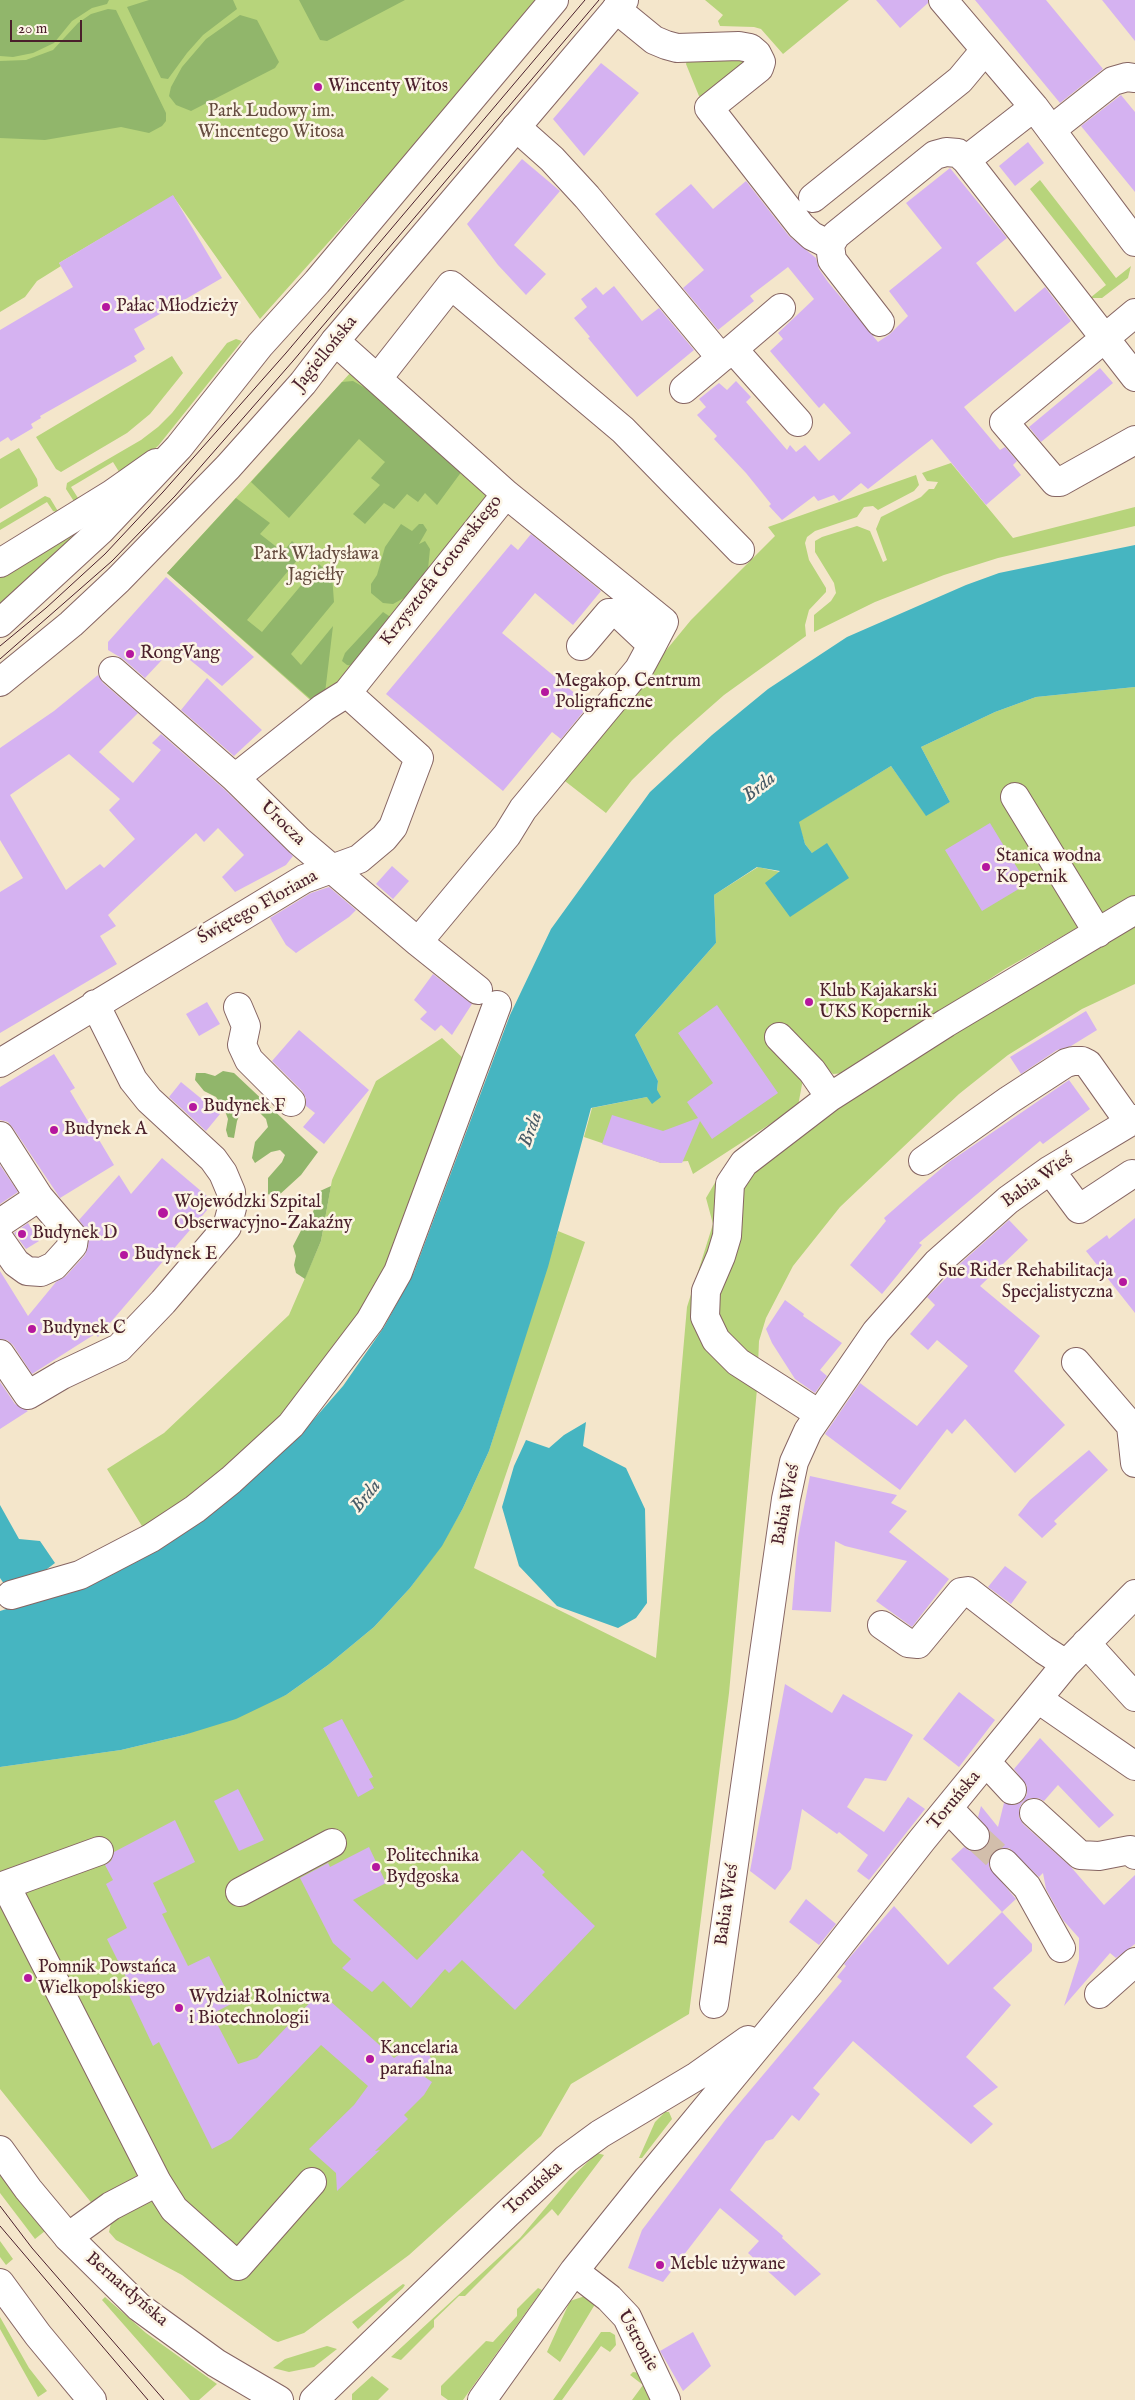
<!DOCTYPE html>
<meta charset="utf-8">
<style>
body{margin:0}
#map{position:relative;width:1135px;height:2400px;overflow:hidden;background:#f4e6cb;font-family:"IM FELL English",serif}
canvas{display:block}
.scale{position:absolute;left:10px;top:20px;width:72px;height:22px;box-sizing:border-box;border:2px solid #4a1f2b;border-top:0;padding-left:6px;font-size:15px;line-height:18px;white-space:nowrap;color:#4a1f2b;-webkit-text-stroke:4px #fcf5e5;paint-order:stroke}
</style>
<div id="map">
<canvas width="1135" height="2400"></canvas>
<div class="scale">20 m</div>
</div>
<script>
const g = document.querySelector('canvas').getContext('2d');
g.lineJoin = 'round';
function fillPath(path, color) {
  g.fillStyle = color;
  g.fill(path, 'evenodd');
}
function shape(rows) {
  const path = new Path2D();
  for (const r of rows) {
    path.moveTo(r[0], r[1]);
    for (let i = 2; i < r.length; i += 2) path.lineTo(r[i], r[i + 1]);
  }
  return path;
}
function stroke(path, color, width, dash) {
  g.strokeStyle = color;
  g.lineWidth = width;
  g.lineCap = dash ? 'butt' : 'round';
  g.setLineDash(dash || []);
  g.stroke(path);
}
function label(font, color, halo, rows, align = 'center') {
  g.font = font + ' "IM FELL English",serif';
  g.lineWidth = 5;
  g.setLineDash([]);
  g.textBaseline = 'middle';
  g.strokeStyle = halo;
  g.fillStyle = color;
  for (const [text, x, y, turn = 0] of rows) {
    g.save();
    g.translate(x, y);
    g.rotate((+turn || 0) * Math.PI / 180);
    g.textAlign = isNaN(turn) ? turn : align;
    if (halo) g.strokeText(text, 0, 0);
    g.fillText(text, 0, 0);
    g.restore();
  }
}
fillPath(shape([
 [0,0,539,0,525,22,260,319,173,196,59,263,61,266,37,281,25,297,0,312],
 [705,0,849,0,783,54,761,29,754,27,720,26,718,21,723,15],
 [740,56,746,62,702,97,699,96,686,64,687,60],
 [1040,180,1116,278,1131,266,1128,278,1102,298,1090,298,1106,285,1030,189],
 [236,339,242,341,158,446,121,475,113,462,71,487,78,498,75,503,66,489,67,483,141,440,158,427,172,413,227,343],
 [172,356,183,373,150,414,127,433,61,472,56,469,36,437],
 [352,371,506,494,323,708,309,699,167,573],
 [19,448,37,479,38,486,0,509,0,459],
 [951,463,1013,538,1135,507,1135,526,998,558,944,575,875,602,814,632,814,615,831,601,836,593,834,583,815,552,815,541,822,537,857,526,870,531,883,562,887,560,876,529,881,517,921,497,929,489,934,489,938,482,927,481,922,473],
 [916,475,919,485,914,491,878,510,873,506,864,507,857,517,815,531,807,537,805,543,809,560,826,588,826,592,809,610,805,625,806,636,724,695,674,739,632,780,606,813,561,778,691,620,775,536,768,527],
 [45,496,50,498,59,513,53,511,47,502,0,530,0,523],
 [76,529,79,536,0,608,0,575],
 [1135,687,1135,895,1005,969,845,1073,833,1074,822,1064,803,1079,798,1106,693,1174,688,1161,661,1163,584,1137,592,1108,647,1097,657,1090,658,1081,635,1035,716,943,714,895,758,867,780,872,812,853,805,844,798,822,891,766,926,815,950,802,921,747,995,712,1036,697],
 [1135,919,1135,984,1082,1009,1008,1055,959,1094,840,1207,793,1266,766,1318,759,1341,757,1389,729,1693,689,2014,571,2084,541,2136,409,2255,304,2333,278,2342,273,2340,182,2275,116,2240,109,2232,111,2223,102,2216,0,2089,0,1767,121,1750,184,1735,286,1695,328,1665,374,1627,410,1588,441,1546,463,1508,489,1451,558,1231,585,1242,474,1568,656,1658,687,1307,713,1224,706,1198,726,1164,826,1090],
 [442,1038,468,1063,409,1228,333,1363,246,1455,145,1531,107,1469,164,1433,289,1315,321,1241,332,1180,376,1081],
 [665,2112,669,2112,672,2119,642,2158,639,2158,655,2122],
 [597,2153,604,2155,558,2216,552,2209,465,2296,459,2296,434,2320,434,2327,401,2360,391,2357,520,2238,569,2180],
 [0,2173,45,2231,35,2239,0,2193],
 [0,2241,13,2259,6,2265,0,2257],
 [403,2284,405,2285,403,2288,358,2329,352,2322],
 [538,2288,542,2290,463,2400,448,2400,441,2395,441,2386,486,2341,493,2342,517,2316,517,2309],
 [585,2296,597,2301,560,2362,547,2352,570,2301],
 [105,2297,146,2333,217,2384,199,2400,190,2400,102,2300],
 [0,2317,29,2368,47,2391,38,2397,0,2329],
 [601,2332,610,2332,615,2335,616,2345,610,2352,601,2346,562,2400,553,2400],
 [327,2346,337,2349,314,2367,289,2372,273,2368,285,2359],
 [633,2372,640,2373,654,2400,632,2400,643,2385,630,2375],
 [372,2376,389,2389,378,2400,352,2400,352,2394]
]), '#b7d47b');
fillPath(shape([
 [0,0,109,0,107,4,92,8,72,21,54,43,33,53,13,57,0,56],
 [149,0,233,0,237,9,203,35,187,53,168,79,161,78,127,7],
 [299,0,405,0,327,41,320,40],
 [108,9,116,10,166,113,166,121,162,126,149,133,121,127,45,140,0,138,0,61,26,60,53,50,78,23,91,14],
 [240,15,257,20,279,62,275,68,191,111,176,105,169,96,171,87,182,67,206,39],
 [353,381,393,404,462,471,437,505,425,493,418,502,407,494,394,509,384,503,365,524,353,514,380,485,371,478,385,462,359,439,289,518,251,482,342,382],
 [236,498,270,523,260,534,283,552,292,541,304,552,247,620,262,632,319,564,323,568,318,574,325,580,330,574,332,575,334,602,291,654,301,665,333,626,325,693,314,702,167,573],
 [401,524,412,531,419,524,423,524,427,530,419,544,425,541,430,549,428,569,404,598,393,604,383,603,371,593,371,584,377,575,385,547],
 [383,612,395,620,354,666,347,665,342,661,345,653],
 [223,1071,234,1073,318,1152,301,1175,278,1196,272,1197,268,1194,268,1178,282,1162,285,1155,280,1150,271,1152,255,1163,252,1158,255,1142,268,1127,266,1119,259,1112,241,1112,237,1121,234,1138,228,1137,226,1130,228,1119,225,1111,216,1097,204,1091,195,1080,196,1073,205,1073,215,1076],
 [331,1186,321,1241,305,1279,296,1273,294,1265,296,1256,293,1246,308,1217,313,1212,320,1191]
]), '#91b66b');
fillPath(shape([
 [1135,545,1135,687,1036,697,995,712,921,747,950,802,926,816,891,766,799,822,805,844,812,853,827,843,849,878,790,917,765,883,780,871,757,867,714,895,716,943,635,1035,658,1081,657,1090,661,1097,652,1104,647,1097,591,1108,548,1267,489,1451,463,1508,442,1546,410,1588,374,1627,328,1665,286,1695,236,1719,184,1735,121,1750,0,1767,0,1611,13,1607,15,1600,0,1578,0,1505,19,1539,40,1541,55,1563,43,1572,64,1594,71,1592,175,1538,301,1434,343,1386,384,1327,414,1272,510,1015,551,929,650,792,712,735,768,689,847,637,966,585,999,573],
 [586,1422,583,1446,626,1468,645,1509,647,1603,636,1618,618,1628,557,1606,519,1566,502,1507,514,1466,526,1440,549,1448,564,1435]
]), '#46b5c1');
fillPath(shape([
 [876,0,928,0,928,3,900,28],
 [975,0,1046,0,1103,69,1060,103],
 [1102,0,1135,0,1135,41],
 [601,63,639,93,584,156,553,119],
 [1121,95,1135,112,1135,192,1081,126],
 [1028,142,1044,163,1015,186,999,166],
 [522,159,560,191,514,245,546,274,526,295,498,265,467,224],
 [950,168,1007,238,976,263,1015,312,1045,287,1071,321,964,407,1000,450,1005,447,1017,461,1013,465,1021,475,986,505,932,439,868,489,861,483,839,501,834,495,818,501,814,496,782,520,769,506,771,504,746,473,714,439,717,436,697,415,706,407,699,399,719,383,727,390,736,381,751,397,746,402,787,450,790,445,796,452,805,445,819,461,851,433,824,403,819,408,770,351,783,339,778,333,814,299,788,267,750,296,754,301,718,330,683,288,704,270,655,214,691,184,713,209,746,181,789,236,816,258,819,269,828,282,878,342,890,334,908,316,889,291,942,248,906,203],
 [173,195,222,278,134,329,145,349,134,356,137,361,40,416,41,418,31,424,33,428,11,441,8,437,0,442,0,330,73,287,59,263],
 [614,286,642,321,659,308,694,350,637,397,588,338,590,337,574,318,587,307,581,299,596,287,603,295],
 [1100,368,1113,383,1041,442,1029,427],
 [531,534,601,591,573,625,535,593,502,633,589,705,561,739,552,732,503,791,386,694,511,544,518,550],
 [166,577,254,657,222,686,174,647,145,678,123,659,108,650,108,642],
 [98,675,103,683,138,713,99,752,133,783,161,750,152,743,161,734,224,789,293,856,286,865,235,892,222,877,244,855,218,828,204,842,196,833,108,915,116,926,100,936,117,964,0,1033,0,892,23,878,0,840,0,748,54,711],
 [69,754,120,799,109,810,135,839,104,868,100,864,66,890,10,795],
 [207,678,262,730,234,756,181,710],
 [990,823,1027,884,982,911,945,850],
 [392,866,409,881,393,899,376,884],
 [329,887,356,910,349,917,296,953,286,945,270,918,311,893],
 [433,974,472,1004,452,1035,441,1025,435,1031,420,1019,427,1012,414,1000],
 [207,1002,220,1024,199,1036,186,1014],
 [717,1005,778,1093,712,1139,700,1121,682,1163,661,1163,602,1144,612,1115,663,1131,698,1118,687,1102,713,1083,678,1033],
 [1086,1011,1097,1030,1071,1046,1057,1050,1021,1074,1010,1057],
 [299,1030,369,1090,324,1144,303,1127,315,1113,306,1106,306,1098,302,1091,272,1061],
 [54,1054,75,1088,70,1091,114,1165,60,1198,13,1128,8,1122,0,1120,0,1087],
 [1069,1080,1090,1109,1043,1144,1040,1141,919,1243,922,1245,882,1294,850,1265,886,1221,884,1218,917,1189,949,1162],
 [181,1082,220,1114,206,1131,169,1097],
 [162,1158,214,1202,98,1337,95,1334,32,1374,13,1345,7,1340,0,1339,0,1271,28,1316,56,1282,66,1276,85,1255,88,1247,89,1234,79,1220,119,1175,131,1194],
 [0,1165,18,1192,0,1204],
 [1135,1218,1135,1313,1086,1251,1107,1235,1109,1239],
 [1009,1220,1028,1240,980,1286,1040,1336,1014,1371,1065,1425,1015,1473,965,1419,952,1434,947,1429,900,1490,825,1434,860,1383,917,1426,968,1366,937,1340,928,1350,910,1334,935,1305,927,1297,962,1262],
 [28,1223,39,1241,26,1249,14,1233],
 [785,1300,804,1314,803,1316,842,1343,820,1370,827,1376,815,1393,795,1379,772,1343,766,1329],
 [0,1382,15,1404,28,1411,0,1429],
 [1089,1450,1108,1470,1054,1521,1057,1524,1042,1538,1018,1515,1030,1500],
 [810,1476,897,1495,891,1503,907,1511,889,1532,949,1579,912,1627,876,1601,907,1561,845,1546,835,1541,831,1612,792,1610,798,1538],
 [1005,1566,1027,1582,1011,1604,988,1587],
 [785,1684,832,1713,843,1694,913,1735,886,1781,865,1778,847,1807,884,1832,908,1797,925,1809,869,1880,857,1871,868,1855,839,1832,837,1834,802,1809,791,1869,775,1890,750,1871],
 [959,1692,995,1720,959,1767,923,1739],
 [342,1719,373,1777,369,1779,374,1788,358,1797,323,1728],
 [1040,1738,1114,1815,1099,1828,1058,1785,1044,1801,1038,1798,1030,1798,1022,1803,1019,1809,1019,1817,1023,1824,1071,1867,1104,1905,1135,1875,1135,1944,1116,1958,1110,1953,1064,2006,1079,1959,1079,1938,1063,1920,1046,1889,1043,1873,1039,1877,1009,1848,1000,1848,993,1852,989,1859,989,1867,1016,1899,1002,1912,951,1859,964,1847,970,1851,978,1851,985,1848,990,1841,990,1832,978,1817,981,1806,998,1827,1004,1803,1015,1805,1023,1801,1027,1794,1027,1786,1014,1769],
 [238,1789,264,1840,239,1851,214,1801],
 [175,1820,195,1862,153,1883,167,1912,162,1914,188,1966,209,1956,233,2003,212,2014,238,2064,257,2058,320,1992,394,2058,411,2046,428,2053,435,2065,419,2073,432,2082,424,2095,404,2115,408,2119,375,2151,380,2150,337,2191,336,2173,309,2149,354,2105,368,2086,321,2045,231,2139,212,2149,159,2042,153,2046,128,1993,133,1991,107,1939,127,1928,106,1884,113,1880,105,1865,111,1861,114,1852],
 [369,1847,386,1883,353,1900,417,1960,522,1850,545,1872,542,1875,595,1926,515,2010,462,1960,449,1973,445,1969,411,2008,383,1981,372,1992,342,1968,351,1959,333,1943,300,1878,328,1863,330,1867],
 [806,1899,836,1924,819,1945,789,1922],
 [894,1906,948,1965,1002,1912,1032,1944,1032,1951,993,1988,1011,2005,966,2057,998,2087,973,2106,993,2124,971,2144,853,2041,813,2088,820,2094,799,2121,792,2115,773,2139,766,2141,730,2190,783,2236,782,2238,821,2274,795,2296,748,2253,759,2241,720,2208,663,2282,628,2268,642,2230,726,2119,842,1981,837,1977,846,1966,844,1964],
 [693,2332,711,2366,683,2391,660,2351]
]), '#d5b2f1');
stroke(shape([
 [975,1836,1004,1863]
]), '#d2beab', 28, [28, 14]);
const minor = shape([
 [943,0,1034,107,1135,242],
 [616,9,654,40,666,45,677,48,739,46,750,48,757,54,761,62,759,68,709,108,801,226,812,236,830,245],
 [1034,107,966,160,1135,377],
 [516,127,552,159,587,197,721,358,733,349,798,422],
 [1051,130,1113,81,1127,77,1135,78],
 [813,198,960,80,985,50],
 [1135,313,1004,422,1055,482,1060,482,1135,440],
 [880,322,832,260,830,245,836,235,935,155,946,152,958,153,966,160],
 [733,349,781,308],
 [378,378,451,285,623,430,740,550],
 [684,389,721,358],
 [506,494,664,622,652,645],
 [0,563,112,494,156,463],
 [113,671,235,778,299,841,418,942,478,990],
 [235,778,323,708,347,693,506,494,335,341],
 [1015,797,1098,933],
 [418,942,507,835,523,809,639,669,652,645,618,613,609,613,581,646],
 [238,1007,246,1026,242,1045,249,1060,291,1102],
 [779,1037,812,1071,830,1097],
 [0,1063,304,879,359,859,384,838,393,827,419,758,347,693],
 [0,1136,39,1197,0,1223],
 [923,1161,1009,1100,1066,1063,1073,1061,1082,1061,1088,1064,1129,1122],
 [1050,1170,1079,1209,1132,1174],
 [0,1240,16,1263,27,1271,41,1272,54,1266,73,1245,74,1238,39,1197],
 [0,1354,28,1395,62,1375,119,1348,163,1302,227,1227,232,1208,231,1192,223,1173,213,1159,149,1100,133,1080,95,1004],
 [1076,1362,1131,1426,1135,1463],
 [819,1414,738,1362,716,1340,705,1317,706,1291,721,1256,727,1236,730,1184,744,1163,830,1097,946,1023,1135,910],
 [11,1595,80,1575,151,1538,195,1509,231,1480,291,1425,370,1321,398,1272,497,1005],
 [882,1625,908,1643,918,1644,961,1592,968,1591,1044,1650,1066,1664],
 [1086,1643,1135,1697],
 [1038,1699,1135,1766],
 [987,1763,1012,1790],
 [949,1809,975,1836],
 [1034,1813,1080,1855,1099,1856,1130,1850,1135,1855],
 [1004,1863,1027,1887,1061,1948],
 [6,1886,157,2182,174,2209,238,2266,312,2182],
 [0,1887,99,1851],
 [240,1892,332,1843],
 [1099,1994,1135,1962],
 [714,2004,786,1499,794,1462,808,1431,876,1332,937,1263,1008,1200,1050,1170,1135,1119],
 [68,2237,111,2206,157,2182],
 [574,2271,609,2298,627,2317,666,2400],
 [314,2400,507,2214,566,2159,600,2134,697,2076,748,2040],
 [482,2400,574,2271,647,2180,809,1984,922,1840,1066,1664,1135,1594]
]);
const major = shape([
 [0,623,101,530,179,447,260,345,317,282,554,0],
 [0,682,71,624,118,580,228,467,303,383,335,341,624,0],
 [0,2150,28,2189,68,2237,139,2307,216,2363,279,2400],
 [0,2283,38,2335,92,2400]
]);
stroke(minor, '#866563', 30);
stroke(major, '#866563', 30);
stroke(minor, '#fff', 28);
stroke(major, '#fff', 28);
stroke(shape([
 [0,646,46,608,105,554,163,492,286,353,585,0],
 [0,659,112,561,175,496,293,361,599,0],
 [0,2206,32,2248,164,2400],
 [0,2226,148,2400]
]), '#4a1f2b', 1);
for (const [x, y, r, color] of [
 [318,87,5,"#b5179e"],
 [106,307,5,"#b5179e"],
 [130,654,5,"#b5179e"],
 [545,692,5,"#b5179e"],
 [986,867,5,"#b5179e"],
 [809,1002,5,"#b5179e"],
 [193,1107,5,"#b5179e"],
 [54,1130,5,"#b5179e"],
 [163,1213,6,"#b5179e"],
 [22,1234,5,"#b5179e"],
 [124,1255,5,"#b5179e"],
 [1123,1282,5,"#b5179e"],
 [32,1329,5,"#b5179e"],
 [376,1867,5,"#b5179e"],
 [28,1978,5,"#b5179e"],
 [179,2008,5,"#b5179e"],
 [370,2059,5,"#b5179e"],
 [660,2265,5,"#b5179e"]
]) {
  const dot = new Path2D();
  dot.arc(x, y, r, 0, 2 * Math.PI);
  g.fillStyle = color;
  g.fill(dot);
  stroke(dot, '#fcf5e5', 2);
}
label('18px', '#4a1f2b', '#fcf5e5', [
 ["Wincenty Witos",328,87],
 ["Pałac Młodzieży",116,307],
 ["RongVang",140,654],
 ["Megakop. Centrum",555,682],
 ["Poligraficzne",555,703],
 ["Stanica wodna",996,857],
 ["Kopernik",996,878],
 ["Klub Kajakarski",819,992],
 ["UKS Kopernik",819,1013],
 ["Budynek F",203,1107],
 ["Budynek A",64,1130],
 ["Wojewódzki Szpital",174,1203],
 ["Obserwacyjno-Zakaźny",174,1224],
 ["Budynek D",32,1234],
 ["Budynek E",134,1255],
 ["Sue Rider Rehabilitacja",1113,1272,"right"],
 ["Specjalistyczna",1113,1293,"right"],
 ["Budynek C",42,1329],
 ["Politechnika",386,1857],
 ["Bydgoska",386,1878],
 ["Pomnik Powstańca",38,1968],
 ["Wielkopolskiego",38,1989],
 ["Wydział Rolnictwa",189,1998],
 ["i Biotechnologii",189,2019],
 ["Kancelaria",380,2049],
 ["parafialna",380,2070],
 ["Meble używane",670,2265]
], 'left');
label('18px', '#654c3f', '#fcf5e5', [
 ["Park Ludowy im.",271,112],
 ["Wincentego Witosa",271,133],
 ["Park Władysława",316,555],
 ["Jagiełły",316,576]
]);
label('18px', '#4a1f2b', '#fcf5e5', [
 ["Jagiellońska",326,354,-51],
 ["Krzysztofa Gotowskiego",442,571,-52],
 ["Urocza",282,824,44],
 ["Świętego Floriana",258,908,-29],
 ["Babia Wieś",1038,1181,-35],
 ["Babia Wieś",787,1505,-79],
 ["Toruńska",955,1801,-50],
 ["Babia Wieś",728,1905,-82],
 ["Toruńska",534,2189,-42],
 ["Bernardyńska",126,2290,41],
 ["Ustronie",637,2341,61]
]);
label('italic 19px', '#485b67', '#fcf5e5', [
 ["Brda",760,788,-38],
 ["Brda",532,1130,-70],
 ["Brda",367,1497,-51]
]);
</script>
